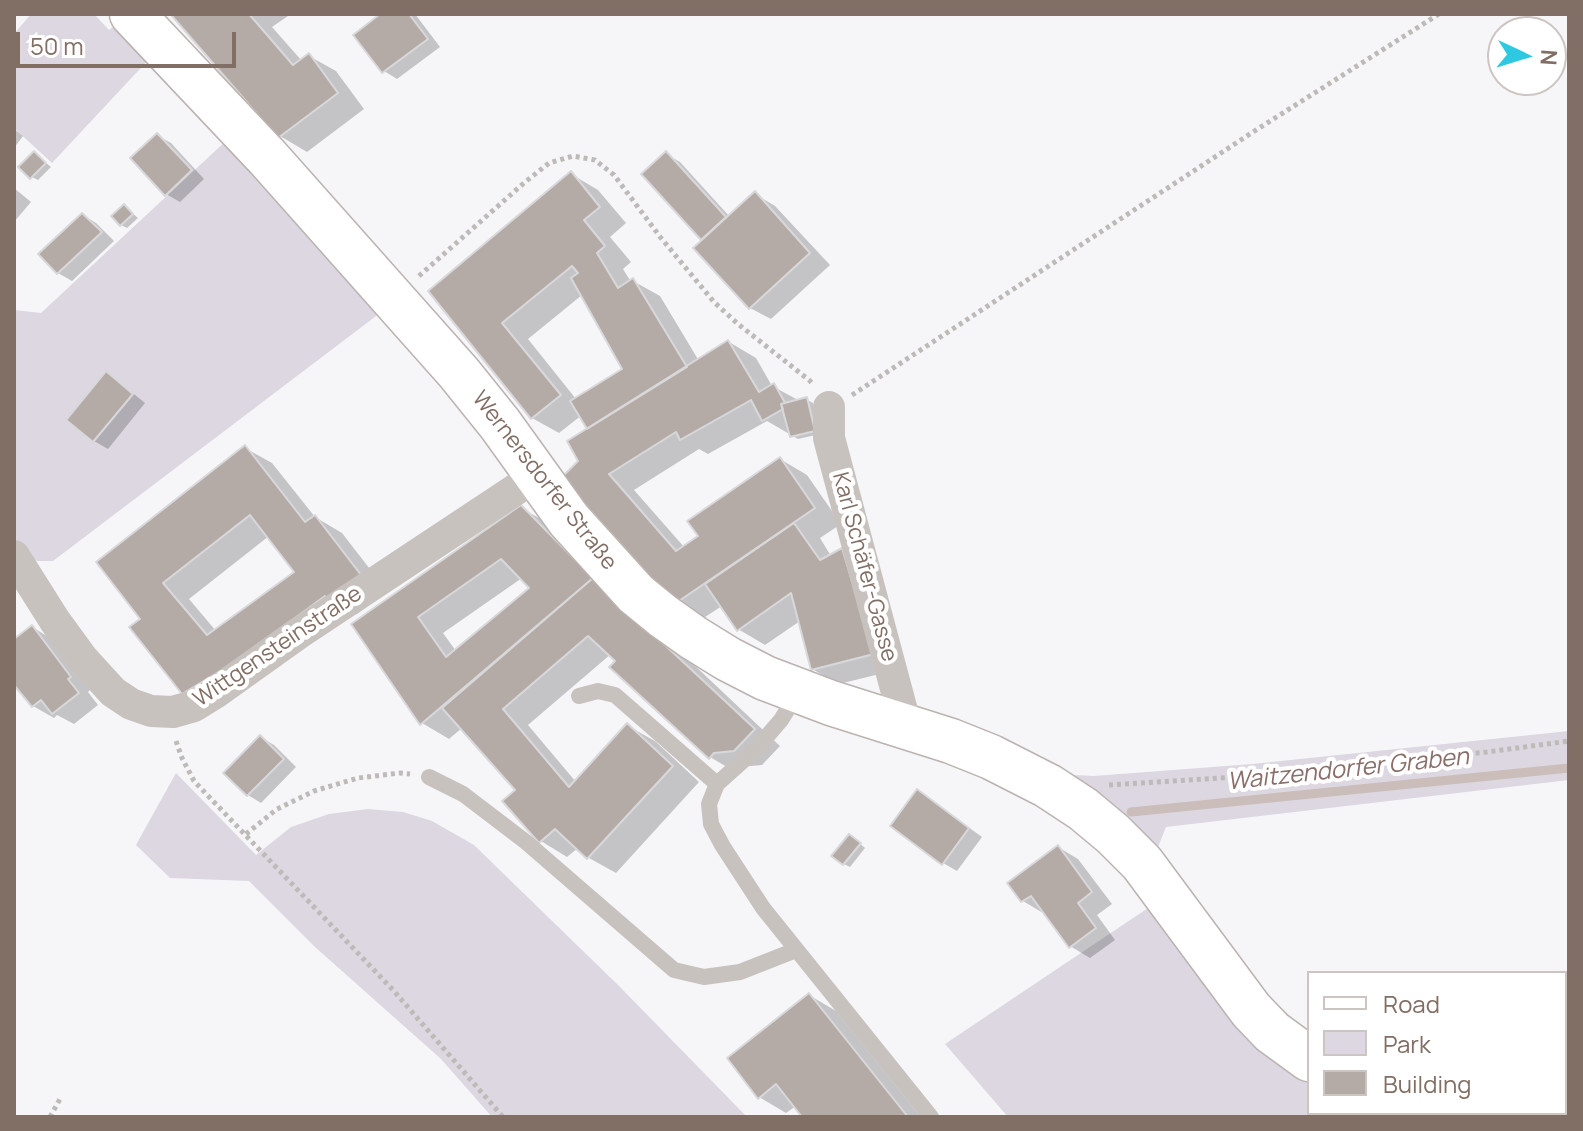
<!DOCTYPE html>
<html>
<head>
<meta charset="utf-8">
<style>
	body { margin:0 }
	#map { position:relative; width:1583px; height:1131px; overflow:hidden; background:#f6f6f9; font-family:Manrope,sans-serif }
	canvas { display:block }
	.frame { position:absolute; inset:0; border:16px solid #816e64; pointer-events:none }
	.legend { position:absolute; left:1307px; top:971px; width:260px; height:144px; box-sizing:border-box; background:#fff; border:2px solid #cdc5c1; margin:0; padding:10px 14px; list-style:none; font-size:24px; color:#816e64 }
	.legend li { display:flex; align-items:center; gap:16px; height:40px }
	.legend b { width:40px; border:2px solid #cdc5c1 }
	.north { position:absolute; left:1487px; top:16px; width:80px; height:80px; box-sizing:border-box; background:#fff; border:2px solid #cdc5c1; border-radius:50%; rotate:94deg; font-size:22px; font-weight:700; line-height:32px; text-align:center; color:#816e64 }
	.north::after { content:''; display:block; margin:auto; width:28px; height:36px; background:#2dc8e2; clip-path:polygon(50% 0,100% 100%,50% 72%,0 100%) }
	.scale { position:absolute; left:16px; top:32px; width:220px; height:36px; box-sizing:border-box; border:4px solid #816e64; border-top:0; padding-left:10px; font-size:24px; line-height:28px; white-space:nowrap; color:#816e64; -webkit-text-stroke:6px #fff; paint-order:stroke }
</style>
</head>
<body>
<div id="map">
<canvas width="1583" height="1131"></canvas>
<div class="frame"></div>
<ul class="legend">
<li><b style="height:10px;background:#fff"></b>Road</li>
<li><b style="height:22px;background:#dcd7e0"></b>Park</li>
<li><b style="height:22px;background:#b5aba6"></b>Building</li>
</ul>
<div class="north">N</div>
<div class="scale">50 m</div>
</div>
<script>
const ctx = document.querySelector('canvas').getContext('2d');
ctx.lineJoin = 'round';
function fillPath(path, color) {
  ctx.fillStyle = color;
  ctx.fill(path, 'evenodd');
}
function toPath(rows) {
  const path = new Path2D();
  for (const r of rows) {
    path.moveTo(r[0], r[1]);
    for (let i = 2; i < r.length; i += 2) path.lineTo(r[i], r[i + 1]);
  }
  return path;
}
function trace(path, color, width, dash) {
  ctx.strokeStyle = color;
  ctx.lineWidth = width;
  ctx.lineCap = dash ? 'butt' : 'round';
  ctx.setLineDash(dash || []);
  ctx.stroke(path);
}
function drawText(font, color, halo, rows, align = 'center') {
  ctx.font = font + ' Manrope,sans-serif';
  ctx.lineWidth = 8;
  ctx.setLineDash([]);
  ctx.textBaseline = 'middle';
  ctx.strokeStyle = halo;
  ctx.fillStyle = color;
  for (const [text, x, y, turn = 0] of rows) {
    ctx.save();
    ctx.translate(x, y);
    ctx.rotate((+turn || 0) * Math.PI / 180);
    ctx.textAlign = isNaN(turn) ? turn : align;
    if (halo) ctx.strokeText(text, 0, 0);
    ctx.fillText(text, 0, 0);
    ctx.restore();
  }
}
const green = toPath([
	[31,14,94,14,109,30,119,22,152,56,52,163,14,128,14,34],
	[228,139,384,310,53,561,37,561,24,553,14,536,14,310,41,313],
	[1569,731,1569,780,1166,827,1156,852,1268,995,1289,1015,1309,1031,1309,1044,1054,774,1094,776,1252,764],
	[176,773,256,855,291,827,329,814,368,809,403,812,432,821,474,845,619,986,747,1117,492,1117,441,1059,315,947,249,881,170,878,136,845],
	[1157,902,1309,1072,1309,1113,1565,1113,1565,1052,1569,1050,1569,1117,1008,1117,945,1044]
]);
const shadow = toPath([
	[173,14,291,14,272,27,302,61,309,56,336,71,364,109,307,152,280,136],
	[384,14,415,14,440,47,397,79,384,71],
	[14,129,23,136,14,148],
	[158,136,171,143,204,179,180,202,166,194],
	[34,153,51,167,38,180,32,177],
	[666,154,680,162,730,217,755,194,775,206,830,265,771,319,750,308,702,239],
	[571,174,598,190,626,223,610,237,631,262,623,269,631,282,633,281,660,296,699,361,729,342,756,358,772,386,800,401,806,399,813,403,820,434,798,439,767,421,708,454,699,449,634,490,685,548,700,537,780,459,807,475,841,524,820,538,900,669,839,684,812,669,800,621,765,645,738,629,722,606,705,617,677,602,649,572,581,461,590,429,582,415,559,433,532,418,430,291],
	[582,295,624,370,576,399,528,339],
	[14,188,31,202,14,222],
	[124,206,138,218,127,228,121,225],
	[83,215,96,223,114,241,72,281,58,273,41,254],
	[106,374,119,382,145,403,108,449,94,441,69,419],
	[245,448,272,463,315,517,342,533,387,591,357,614,351,611,262,677,183,693,143,619,99,563],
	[269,536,296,572,216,631,189,599],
	[521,508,548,523,621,596,780,746,762,765,741,767,737,773,710,757,611,654,528,725,576,782,628,726,655,741,699,782,616,873,589,858,578,848,567,857,541,841,517,790,462,728,449,739,422,723,353,624],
	[522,578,532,588,456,651,443,633],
	[32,627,52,639,91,689,88,692,98,705,74,724,57,715,54,718,33,706,14,682,14,641],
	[260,737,274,745,296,767,261,803,248,795],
	[931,800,982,837,957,871,943,863,892,826],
	[856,840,865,848,850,867,844,864],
	[1058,847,1078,859,1112,904,1097,915,1115,940,1090,958,1070,946,1045,912,1043,913,1023,901],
	[809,995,836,1011,921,1117,805,1117,796,1106,786,1113,759,1097]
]);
const stream = toPath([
	[1131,812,1569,768]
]);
const building = toPath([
	[176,14,249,14,293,65,309,53,338,93,278,138,172,16,176,14],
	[380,14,409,14,428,39,382,73,353,35,380,14],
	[157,133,192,170,165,196,130,158,157,133],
	[34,151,46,163,30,179,18,167,34,151],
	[666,151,726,217,701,240,641,174,666,151],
	[571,171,600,207,584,220,605,246,597,253,618,288,633,278,687,367,587,429,570,401,622,369,571,278,578,273,572,266,502,323,561,395,531,419,428,291,571,171],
	[755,191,810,253,749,309,693,248,755,191],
	[124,204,133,214,120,226,111,216,124,204],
	[82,213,102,232,57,274,38,254,82,213],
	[728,340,759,392,774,383,785,403,781,404,783,409,762,421,751,400,680,440,676,432,609,474,676,551,698,536,687,521,780,457,815,508,676,603,641,575,646,572,561,478,578,461,567,441,728,340],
	[106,371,133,394,93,442,66,420,106,371],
	[807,397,815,431,790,437,781,404,807,397],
	[245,445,305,522,315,515,361,575,328,600,325,596,235,662,182,694,129,627,140,619,96,562,245,445],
	[250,515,294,572,207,635,163,583,250,515],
	[521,505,593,578,420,725,351,624,521,505],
	[501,559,529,588,446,657,418,617,501,559],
	[794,523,820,560,842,548,874,654,811,670,791,593,737,631,705,584,794,523],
	[593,578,755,729,734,751,714,753,709,759,609,667,615,661,588,636,503,709,569,787,627,723,673,766,587,859,555,829,539,843,502,801,515,790,442,708,593,578],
	[32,625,71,677,68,679,79,693,52,714,41,700,32,707,14,685,14,639,32,625],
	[260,735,284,759,247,796,223,773,260,735],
	[917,789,969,828,942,865,890,826,917,789],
	[849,834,861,843,843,865,831,856,849,834],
	[1058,845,1092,892,1078,903,1096,928,1069,948,1031,896,1021,902,1007,883,1058,845],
	[809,993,908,1117,802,1117,776,1084,758,1099,727,1058,809,993]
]);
const path = toPath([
	[419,276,524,183,549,163,573,156,595,160,614,175,661,238,714,302,738,324,809,380,813,384],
	[852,395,1253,132,1439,14],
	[176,741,182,758,194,781,393,990,503,1117],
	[1109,785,1254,776,1487,752,1569,741],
	[246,834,277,809,314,791,358,778,400,773,410,774],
	[1324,1113,1325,1117],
	[1460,1113,1462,1117],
	[50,1117,60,1099]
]);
const lane = toPath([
	[797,694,781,720,756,749,717,784,709,804,711,824,722,845,763,908,931,1117],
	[579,696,598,691,615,695,717,784],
	[429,777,463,794,526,842,674,970,704,977,740,972,796,950]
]);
const street = toPath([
	[829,407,829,438,906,726],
	[14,556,55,621,82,658,113,692,131,704,151,711,173,712,194,706,215,693,299,633,536,476]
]);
const secondary = toPath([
	[132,14,268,158,459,373,500,424,569,520,636,594,663,616,694,638,728,659,765,678,831,703,951,741,991,757,1048,786,1083,809,1113,834,1142,863,1251,1010,1272,1032,1309,1059],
	[1565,1040,1569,1038]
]);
const streetNames = [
	["Wernersdorfer Straße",544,481,52],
	["Karl Schäfer-Gasse",864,567,75],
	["Wittgensteinstraße",278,647,-34]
];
const waterNames = [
	["Waitzendorfer Graben",1348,770,-6]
];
fillPath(green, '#dcd7e0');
fillPath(shadow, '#0003');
trace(stream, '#cabdba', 9);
fillPath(building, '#b5aba6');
trace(building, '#d8d8da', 2);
trace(secondary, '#bbb3af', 47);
trace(path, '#bebab8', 5, [4, 4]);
trace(lane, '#c8c2bf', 16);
trace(street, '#c8c2bf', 32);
trace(secondary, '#fff', 44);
drawText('22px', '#816e64', '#fff', streetNames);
drawText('italic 24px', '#896e69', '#fff', waterNames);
</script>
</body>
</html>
